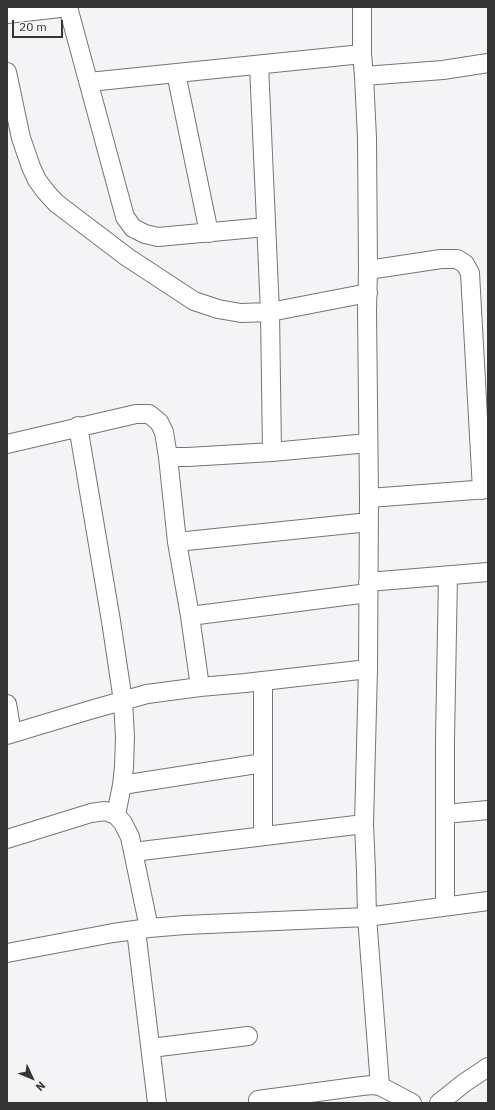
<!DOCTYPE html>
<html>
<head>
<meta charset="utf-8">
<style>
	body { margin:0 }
	#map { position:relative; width:495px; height:1110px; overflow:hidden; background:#f4f4f6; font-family:"IBM Plex Sans",sans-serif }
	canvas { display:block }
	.frame { position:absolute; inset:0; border:8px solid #353536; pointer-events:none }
	.north { position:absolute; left:12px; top:1058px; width:40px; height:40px; -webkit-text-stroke:3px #f4f4f6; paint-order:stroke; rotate:134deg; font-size:11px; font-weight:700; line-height:16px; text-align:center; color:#353536 }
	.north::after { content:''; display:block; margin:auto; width:14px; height:18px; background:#353536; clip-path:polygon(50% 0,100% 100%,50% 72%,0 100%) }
	.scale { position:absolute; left:12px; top:20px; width:51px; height:18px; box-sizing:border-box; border:2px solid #353536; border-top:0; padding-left:5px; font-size:12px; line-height:14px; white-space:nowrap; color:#353536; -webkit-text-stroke:3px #f4f4f6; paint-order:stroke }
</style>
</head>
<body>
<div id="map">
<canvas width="495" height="1110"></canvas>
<div class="frame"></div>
<div class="north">N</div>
<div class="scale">20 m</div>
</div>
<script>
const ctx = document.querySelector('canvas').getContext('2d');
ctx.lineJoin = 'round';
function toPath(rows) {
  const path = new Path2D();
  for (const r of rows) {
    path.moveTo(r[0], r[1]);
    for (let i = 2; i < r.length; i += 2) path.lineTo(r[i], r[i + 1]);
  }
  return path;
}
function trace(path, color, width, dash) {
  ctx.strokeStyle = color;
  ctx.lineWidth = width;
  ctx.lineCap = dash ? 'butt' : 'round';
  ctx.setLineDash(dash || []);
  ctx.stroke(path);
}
const minor = toPath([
	[68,7,125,217,133,228,145,234,158,237,266,227],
	[362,7,362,54,364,76,367,138,368,270,367,310,369,498,368,669,364,824,366,871,367,917,380,1086],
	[7,14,69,7],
	[259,65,270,312,272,452],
	[7,72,21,138,31,167,37,180,46,192,56,203,127,257,194,301,218,309,241,313,270,312,368,293],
	[176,73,209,233],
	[364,76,443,70,488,63],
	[89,82,362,54],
	[368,270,441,259,457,259,465,264,470,273,482,490],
	[78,426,111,621,123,701,125,737,124,767,122,785,116,815],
	[7,444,136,414,149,414,159,422,164,432,168,457,177,542,190,616,200,687],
	[168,457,188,457,272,452,368,443],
	[369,498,488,489],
	[177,542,369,522],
	[368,582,488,572],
	[190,616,368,593],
	[263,681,263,836],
	[7,704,12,733],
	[7,735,90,710,147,694,200,687,245,683,368,669],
	[122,785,263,763],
	[445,814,488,810],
	[7,839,91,813,105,811,116,815,123,823,130,837,149,928],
	[133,852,364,824],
	[445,906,445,740,448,575],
	[136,930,157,1103],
	[7,953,113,933,149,928,185,925,367,917,488,901],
	[151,1048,248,1036],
	[258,1100,362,1086,372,1085,380,1086,412,1103],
	[439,1103,464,1083,488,1067]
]);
trace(minor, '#757577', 20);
trace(minor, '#fff', 18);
</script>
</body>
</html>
